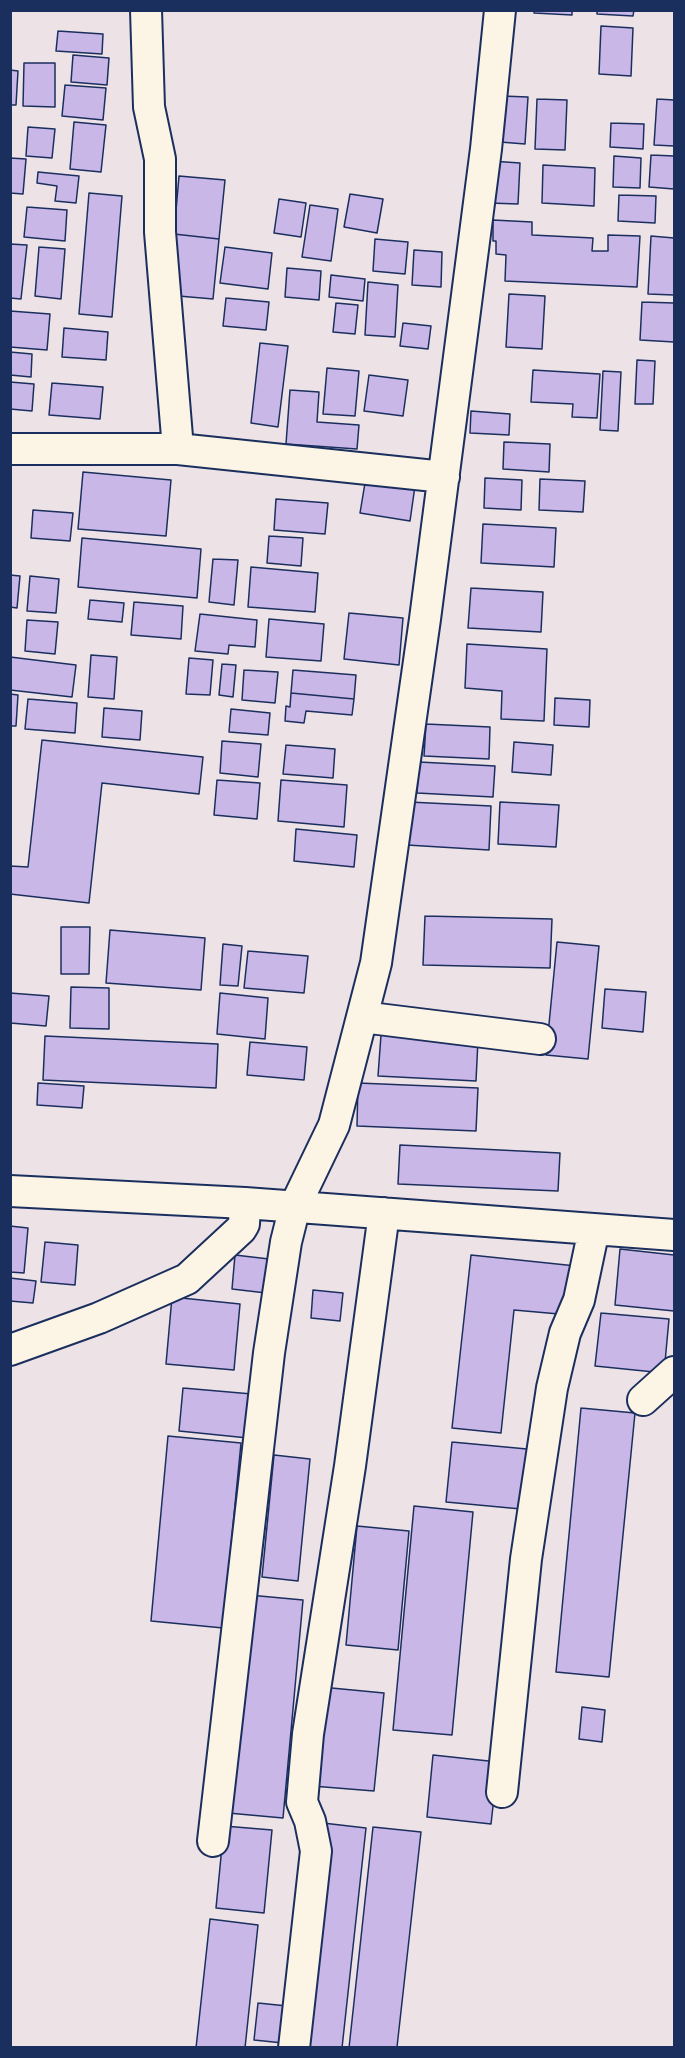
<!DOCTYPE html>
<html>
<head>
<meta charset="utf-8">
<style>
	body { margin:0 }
	#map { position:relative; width:685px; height:2058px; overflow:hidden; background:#ede2e6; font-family:Sriracha,sans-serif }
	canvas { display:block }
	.frame { position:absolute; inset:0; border:12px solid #1b2f5e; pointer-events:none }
</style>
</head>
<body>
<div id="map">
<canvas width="685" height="2058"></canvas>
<div class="frame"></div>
</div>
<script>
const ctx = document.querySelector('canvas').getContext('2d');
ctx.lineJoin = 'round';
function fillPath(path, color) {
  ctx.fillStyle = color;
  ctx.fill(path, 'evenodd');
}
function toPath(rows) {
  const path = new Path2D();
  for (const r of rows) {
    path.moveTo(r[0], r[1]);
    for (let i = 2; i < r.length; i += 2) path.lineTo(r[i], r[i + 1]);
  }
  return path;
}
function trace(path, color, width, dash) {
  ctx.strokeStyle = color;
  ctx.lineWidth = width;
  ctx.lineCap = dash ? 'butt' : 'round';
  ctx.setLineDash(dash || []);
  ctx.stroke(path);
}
const building = toPath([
	[535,10,572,10,572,15,534,13,535,10],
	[597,10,634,10,633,16,597,14,597,10],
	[601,26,633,28,631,76,599,74,601,26],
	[58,31,103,34,102,54,56,51,58,31],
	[73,55,109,58,107,85,71,82,73,55],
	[24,63,55,63,55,107,23,106,24,63],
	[10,70,18,71,16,105,10,105,10,70],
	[65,85,106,88,103,120,62,116,65,85],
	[502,96,528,97,525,144,500,142,502,96],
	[537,99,567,100,565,150,535,149,537,99],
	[657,99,674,100,674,146,654,145,657,99],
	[74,122,106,125,101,172,70,169,74,122],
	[611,123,644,124,643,149,610,147,611,123],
	[28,127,55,129,52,158,26,156,28,127],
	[651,155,674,156,674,189,649,187,651,155],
	[614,156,641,158,640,188,613,187,614,156],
	[10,158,26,159,23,194,10,193,10,158],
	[491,161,520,163,518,204,489,203,491,161],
	[543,165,595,168,594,206,542,203,543,165],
	[38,172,79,176,76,203,55,201,57,186,37,183,38,172],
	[179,176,225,180,219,239,174,234,179,176],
	[89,193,122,196,112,317,79,314,89,193],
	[350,194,383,199,377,233,344,227,350,194],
	[619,195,656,196,655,223,618,221,619,195],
	[279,199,306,203,301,237,274,233,279,199],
	[310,205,338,209,331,261,302,257,310,205],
	[27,207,67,210,65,241,24,237,27,207],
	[493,220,532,222,532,235,593,238,592,251,608,251,608,235,640,236,637,287,505,281,506,255,496,254,496,241,493,241,493,220],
	[174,234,219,239,213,299,167,295,174,234],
	[651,236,674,238,674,295,648,294,651,236],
	[375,239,408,242,405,274,373,271,375,239],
	[10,244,27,245,21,299,10,298,10,244],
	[39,247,65,249,61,299,35,296,39,247],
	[225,247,272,253,268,289,220,283,225,247],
	[414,250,442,252,441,287,412,285,414,250],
	[287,268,321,271,319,300,285,297,287,268],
	[331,275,365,279,363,301,329,297,331,275],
	[368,282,398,285,395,337,365,335,368,282],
	[509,294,545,296,542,349,506,347,509,294],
	[226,298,269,302,266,330,223,326,226,298],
	[642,302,674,303,674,342,640,340,642,302],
	[336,303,358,305,355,334,333,332,336,303],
	[10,311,50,314,47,350,10,347,10,311],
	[403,323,431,326,428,349,400,346,403,323],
	[64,328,108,332,106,360,62,357,64,328],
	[260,343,288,346,278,427,251,423,260,343],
	[10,352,32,354,31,377,10,375,10,352],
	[637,360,655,361,653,404,635,404,637,360],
	[327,368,359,371,355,416,323,414,327,368],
	[533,370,600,374,597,418,572,417,573,404,531,402,533,370],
	[603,371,621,372,618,431,600,430,603,371],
	[369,375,408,380,403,416,364,411,369,375],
	[10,382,34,384,32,411,10,409,10,382],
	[52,383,103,387,100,419,49,415,52,383],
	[290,390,319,392,317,422,359,425,357,449,286,444,290,390],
	[471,411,510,414,509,435,470,433,471,411],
	[504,442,550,444,549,472,503,469,504,442],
	[83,472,171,480,166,536,78,529,83,472],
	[366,477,415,486,410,521,360,513,366,477],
	[485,478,522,480,521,510,484,508,485,478],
	[540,479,585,481,583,512,539,510,540,479],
	[276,499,328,503,325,534,274,530,276,499],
	[33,510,73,513,70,541,31,538,33,510],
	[483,524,556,528,554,567,481,563,483,524],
	[269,536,303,538,301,566,267,563,269,536],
	[82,538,201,549,197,598,78,587,82,538],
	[213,559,238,560,234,605,209,602,213,559],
	[251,567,318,573,315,612,248,607,251,567],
	[10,575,20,576,17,608,10,607,10,575],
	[30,576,59,579,56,613,27,611,30,576],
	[471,588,543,592,541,632,468,628,471,588],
	[90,600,124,603,122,622,88,619,90,600],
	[134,602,183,606,181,639,131,635,134,602],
	[349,613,403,618,399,665,344,659,349,613],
	[200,614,257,620,255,647,229,645,228,654,195,651,200,614],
	[269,619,324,624,321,661,266,657,269,619],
	[27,620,58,622,55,654,25,651,27,620],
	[467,644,547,649,544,721,501,719,502,691,465,688,467,644],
	[91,655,117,657,114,699,88,697,91,655],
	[10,657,76,665,72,697,10,690,10,657],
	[189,658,213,660,210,695,186,694,189,658],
	[222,664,236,665,233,697,219,695,222,664],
	[244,670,278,672,275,703,242,700,244,670],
	[293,670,356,675,354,699,291,693,293,670],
	[291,693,354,699,352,715,306,711,304,723,285,721,286,706,290,707,291,693],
	[10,694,18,695,16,726,10,726,10,694],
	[555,698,590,700,589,727,554,725,555,698],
	[28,699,77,703,75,733,25,729,28,699],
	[104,708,142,711,140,740,102,737,104,708],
	[231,709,270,713,268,735,229,732,231,709],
	[426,724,490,727,489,759,424,756,426,724],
	[42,740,203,757,199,794,102,783,89,903,10,894,10,866,28,867,42,740],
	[222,741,261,744,258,777,220,773,222,741],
	[514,742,553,745,551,775,512,772,514,742],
	[286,745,335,749,333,778,283,774,286,745],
	[419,762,495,766,493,797,417,793,419,762],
	[217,780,260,783,257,819,214,815,217,780],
	[281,780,347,785,344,827,278,821,281,780],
	[409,802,491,806,489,850,407,845,409,802],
	[500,802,559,805,556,847,498,844,500,802],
	[296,829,357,835,354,867,294,861,296,829],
	[425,916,552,919,550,968,423,965,425,916],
	[61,927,90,927,89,974,61,974,61,927],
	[110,930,205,938,201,990,106,983,110,930],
	[557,942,599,946,588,1059,546,1055,557,942],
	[223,944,242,946,238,986,220,985,223,944],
	[248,951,308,956,304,993,244,988,248,951],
	[71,987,109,988,109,1029,70,1028,71,987],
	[605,989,646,992,643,1032,602,1028,605,989],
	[10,993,49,996,46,1026,10,1023,10,993],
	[220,993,268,998,265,1039,217,1034,220,993],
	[381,1035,478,1040,476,1081,378,1076,381,1035],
	[45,1036,218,1044,216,1088,43,1080,45,1036],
	[250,1042,307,1047,304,1080,247,1075,250,1042],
	[38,1083,84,1086,82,1108,37,1105,38,1083],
	[358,1083,478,1088,476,1131,357,1126,358,1083],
	[400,1145,560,1153,558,1191,398,1184,400,1145],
	[10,1226,28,1228,24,1273,10,1272,10,1226],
	[45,1242,78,1245,75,1285,41,1282,45,1242],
	[620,1249,674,1255,674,1311,615,1305,620,1249],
	[235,1255,269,1259,266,1293,232,1289,235,1255],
	[471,1255,576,1266,570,1315,514,1310,501,1433,452,1428,471,1255],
	[10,1278,36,1281,33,1303,10,1301,10,1278],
	[313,1290,343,1293,340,1321,311,1318,313,1290],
	[172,1297,240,1304,234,1370,166,1364,172,1297],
	[601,1313,669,1319,664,1373,595,1366,601,1313],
	[183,1388,252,1394,248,1438,179,1431,183,1388],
	[581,1408,635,1413,609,1677,556,1672,581,1408],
	[168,1436,241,1443,223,1628,151,1621,168,1436],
	[452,1442,527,1449,521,1509,446,1502,452,1442],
	[274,1455,310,1459,298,1581,262,1577,274,1455],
	[414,1506,473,1512,452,1735,393,1730,414,1506],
	[357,1526,409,1531,398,1650,346,1645,357,1526],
	[249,1595,303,1600,283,1818,228,1813,249,1595],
	[321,1687,384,1693,374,1791,312,1786,321,1687],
	[582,1707,605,1710,602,1742,579,1739,582,1707],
	[433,1755,498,1762,491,1824,427,1817,433,1755],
	[323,1823,366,1828,342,2048,299,2048,323,1823],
	[224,1826,272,1830,264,1913,216,1908,224,1826],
	[373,1827,421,1832,397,2047,401,2048,349,2048,373,1827],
	[210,1919,258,1925,245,2048,196,2048,210,1919],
	[258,2003,287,2006,283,2043,254,2040,258,2003]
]);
const minor = toPath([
	[10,449,178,449,160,232,160,159,149,107,146,10],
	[178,449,444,477],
	[362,1017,540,1039],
	[10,1191,245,1203,674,1235],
	[10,1350,99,1318,187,1279,241,1229,244,1224,245,1203],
	[643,1400,674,1372],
	[502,1792,526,1559,552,1388,565,1333,579,1300,594,1229],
	[213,1841,269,1353,286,1242,295,1206,334,1125,376,963,425,619,486,149,500,10],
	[294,2048,316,1851,310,1821,302,1802,308,1734,350,1466,384,1213]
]);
fillPath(building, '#c9b7e8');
trace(building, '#1b2f5e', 1.5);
trace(minor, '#1b2f5e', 34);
trace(minor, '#fcf5e5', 30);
</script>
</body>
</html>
